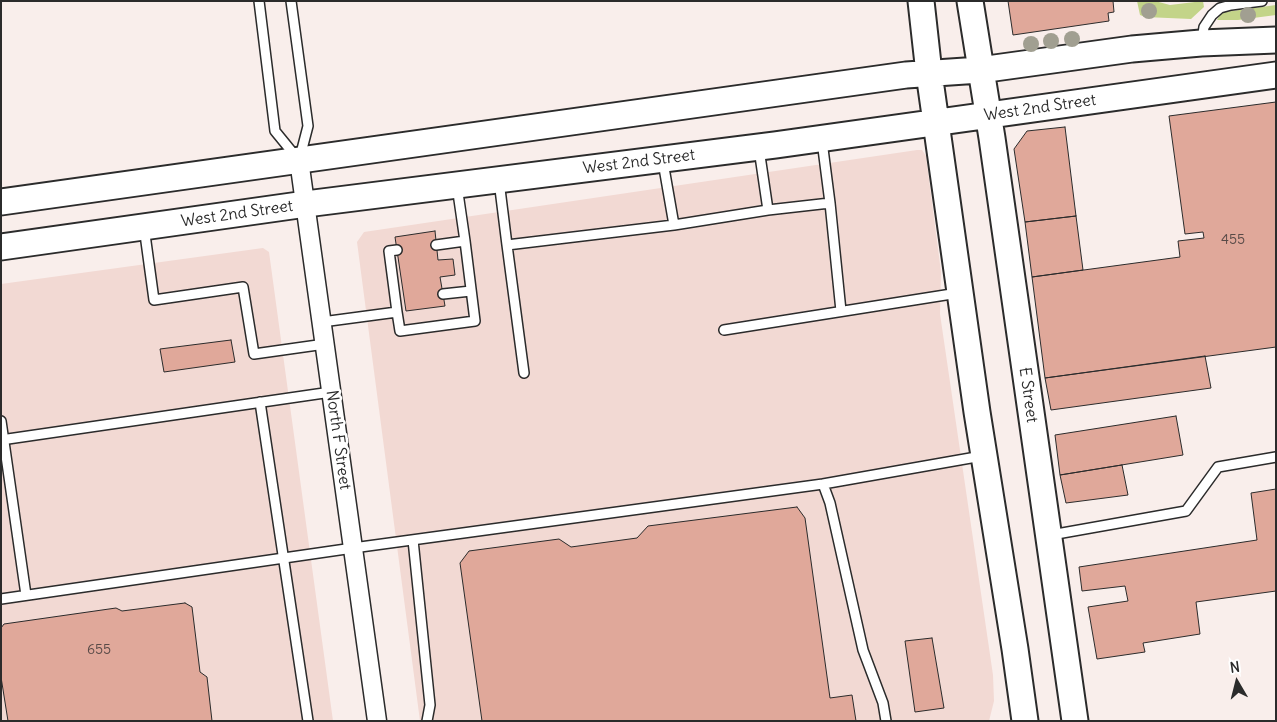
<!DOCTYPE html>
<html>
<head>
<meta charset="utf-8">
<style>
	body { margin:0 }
	#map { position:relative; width:1277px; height:722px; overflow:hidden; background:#f9eeeb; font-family:Delius,sans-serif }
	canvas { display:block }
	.frame { position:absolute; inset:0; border:2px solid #2b2b2b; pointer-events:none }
	.north { position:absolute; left:1212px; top:657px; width:50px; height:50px; -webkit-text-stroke:4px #fff; paint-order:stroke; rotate:352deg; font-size:14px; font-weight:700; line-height:20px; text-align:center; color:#2b2b2b }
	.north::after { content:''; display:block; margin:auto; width:18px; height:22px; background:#2b2b2b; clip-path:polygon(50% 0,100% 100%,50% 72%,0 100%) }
</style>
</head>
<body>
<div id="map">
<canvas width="1277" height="722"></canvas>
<div class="frame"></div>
<div class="north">N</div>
</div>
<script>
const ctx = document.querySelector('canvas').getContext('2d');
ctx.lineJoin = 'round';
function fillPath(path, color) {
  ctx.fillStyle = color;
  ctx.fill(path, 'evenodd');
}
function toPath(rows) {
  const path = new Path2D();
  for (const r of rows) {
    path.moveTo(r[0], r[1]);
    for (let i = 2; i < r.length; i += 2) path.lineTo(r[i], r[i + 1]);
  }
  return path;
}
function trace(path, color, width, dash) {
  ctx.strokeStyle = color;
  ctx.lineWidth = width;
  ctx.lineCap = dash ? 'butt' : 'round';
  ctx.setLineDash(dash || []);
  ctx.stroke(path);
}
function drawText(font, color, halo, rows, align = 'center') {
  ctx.font = font + ' Delius,sans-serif';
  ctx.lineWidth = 5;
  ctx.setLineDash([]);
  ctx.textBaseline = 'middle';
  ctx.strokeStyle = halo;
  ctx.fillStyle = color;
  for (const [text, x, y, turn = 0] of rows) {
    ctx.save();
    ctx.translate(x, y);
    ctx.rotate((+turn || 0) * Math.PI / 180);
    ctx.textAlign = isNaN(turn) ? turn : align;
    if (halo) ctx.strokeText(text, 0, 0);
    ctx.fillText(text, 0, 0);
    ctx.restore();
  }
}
const built = toPath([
	[917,150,922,150,926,156,941,272,940,314,993,675,994,701,989,721,420,721,357,242,364,232],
	[263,248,269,252,333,721,1,721,1,284]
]);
const green = toPath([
	[1137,1,1155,1,1170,5,1203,1,1204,7,1191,19,1145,17,1140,15],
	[1276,5,1276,15,1238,20,1217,20,1220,15,1225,12]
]);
const building = toPath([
	[1008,1,1113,1,1114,12,1108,13,1109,21,1013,35,1008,1],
	[1276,102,1276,347,1045,378,1032,277,1180,257,1178,241,1204,238,1203,232,1185,234,1169,116,1276,102],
	[1065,127,1076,216,1025,222,1014,149,1027,131,1065,127],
	[1076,216,1083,270,1032,277,1025,222,1076,216],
	[435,231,438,260,453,259,455,275,440,277,445,306,406,311,395,237,435,231],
	[231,340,235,362,164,372,160,349,231,340],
	[1205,356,1211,388,1051,410,1045,378,1205,356],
	[1176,416,1183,455,1060,475,1055,435,1176,416],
	[1122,465,1128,495,1066,503,1060,475,1122,465],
	[1276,489,1276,591,1196,602,1200,634,1143,643,1145,652,1097,659,1088,607,1128,601,1125,586,1082,591,1079,567,1257,540,1251,493,1276,489],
	[797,507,805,518,830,698,852,695,856,721,482,721,460,563,469,551,559,539,571,547,637,538,648,526,797,507],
	[185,603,192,607,200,672,207,677,212,721,8,721,1,677,1,628,4,624,116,608,122,611,185,603],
	[932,638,944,708,915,712,905,641,932,638]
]);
const service = toPath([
	[259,1,275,131,297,158],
	[291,1,308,126,300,157],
	[1202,41,1204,27,1212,15,1220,8,1231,5,1262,1],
	[499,181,507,245,674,225,663,162],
	[830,203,841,311],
	[768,210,830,203,822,141],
	[674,225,768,210,759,149],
	[144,227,154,300,243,287,254,354,325,344],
	[436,245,465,241,457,186],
	[507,245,524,373],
	[443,294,471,291],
	[397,312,400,331,475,321,465,241],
	[322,322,397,312,389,251,397,250],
	[724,330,958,293],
	[260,402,308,721],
	[1,421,26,595],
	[1,440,331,392],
	[823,484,982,456],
	[1051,535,1186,511,1218,467,1276,457],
	[413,540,430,705,427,721],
	[1,599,353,548,823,484,830,503,863,650,883,703,886,721]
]);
const minor = toPath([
	[299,160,377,721]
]);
const secondary = toPath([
	[921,1,929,73,977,412,1015,649,1025,721],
	[970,1,992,138,1075,721],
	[1,202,906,75,980,70,1132,49,1201,43,1276,40],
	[1,247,306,204,775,145,1276,75]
]);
const trees = [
	[1149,11],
	[1248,15],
	[1072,39],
	[1051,41],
	[1031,44]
];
const numberNames = [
	["455",1233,240],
	["655",99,650]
];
const streetNames = [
	["West 2nd Street",1040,108,-8],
	["West 2nd Street",639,162,-7],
	["West 2nd Street",237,214,-8],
	["E Street",1028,395,82],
	["North F Street",338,440,82]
];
fillPath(built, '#f2d9d3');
fillPath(green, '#c3d489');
fillPath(building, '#e0a89a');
trace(building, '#2b2b2b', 1);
trace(service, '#2b2b2b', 12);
trace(minor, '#2b2b2b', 21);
trace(secondary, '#2b2b2b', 29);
trace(service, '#fff', 9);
trace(minor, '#fff', 18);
trace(secondary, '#fff', 25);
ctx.fillStyle = '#a19f91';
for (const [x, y] of trees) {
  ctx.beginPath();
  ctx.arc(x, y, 8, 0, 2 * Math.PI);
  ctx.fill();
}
drawText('14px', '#584a47', null, numberNames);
drawText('16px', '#2b2b2b', '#fff', streetNames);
</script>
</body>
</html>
